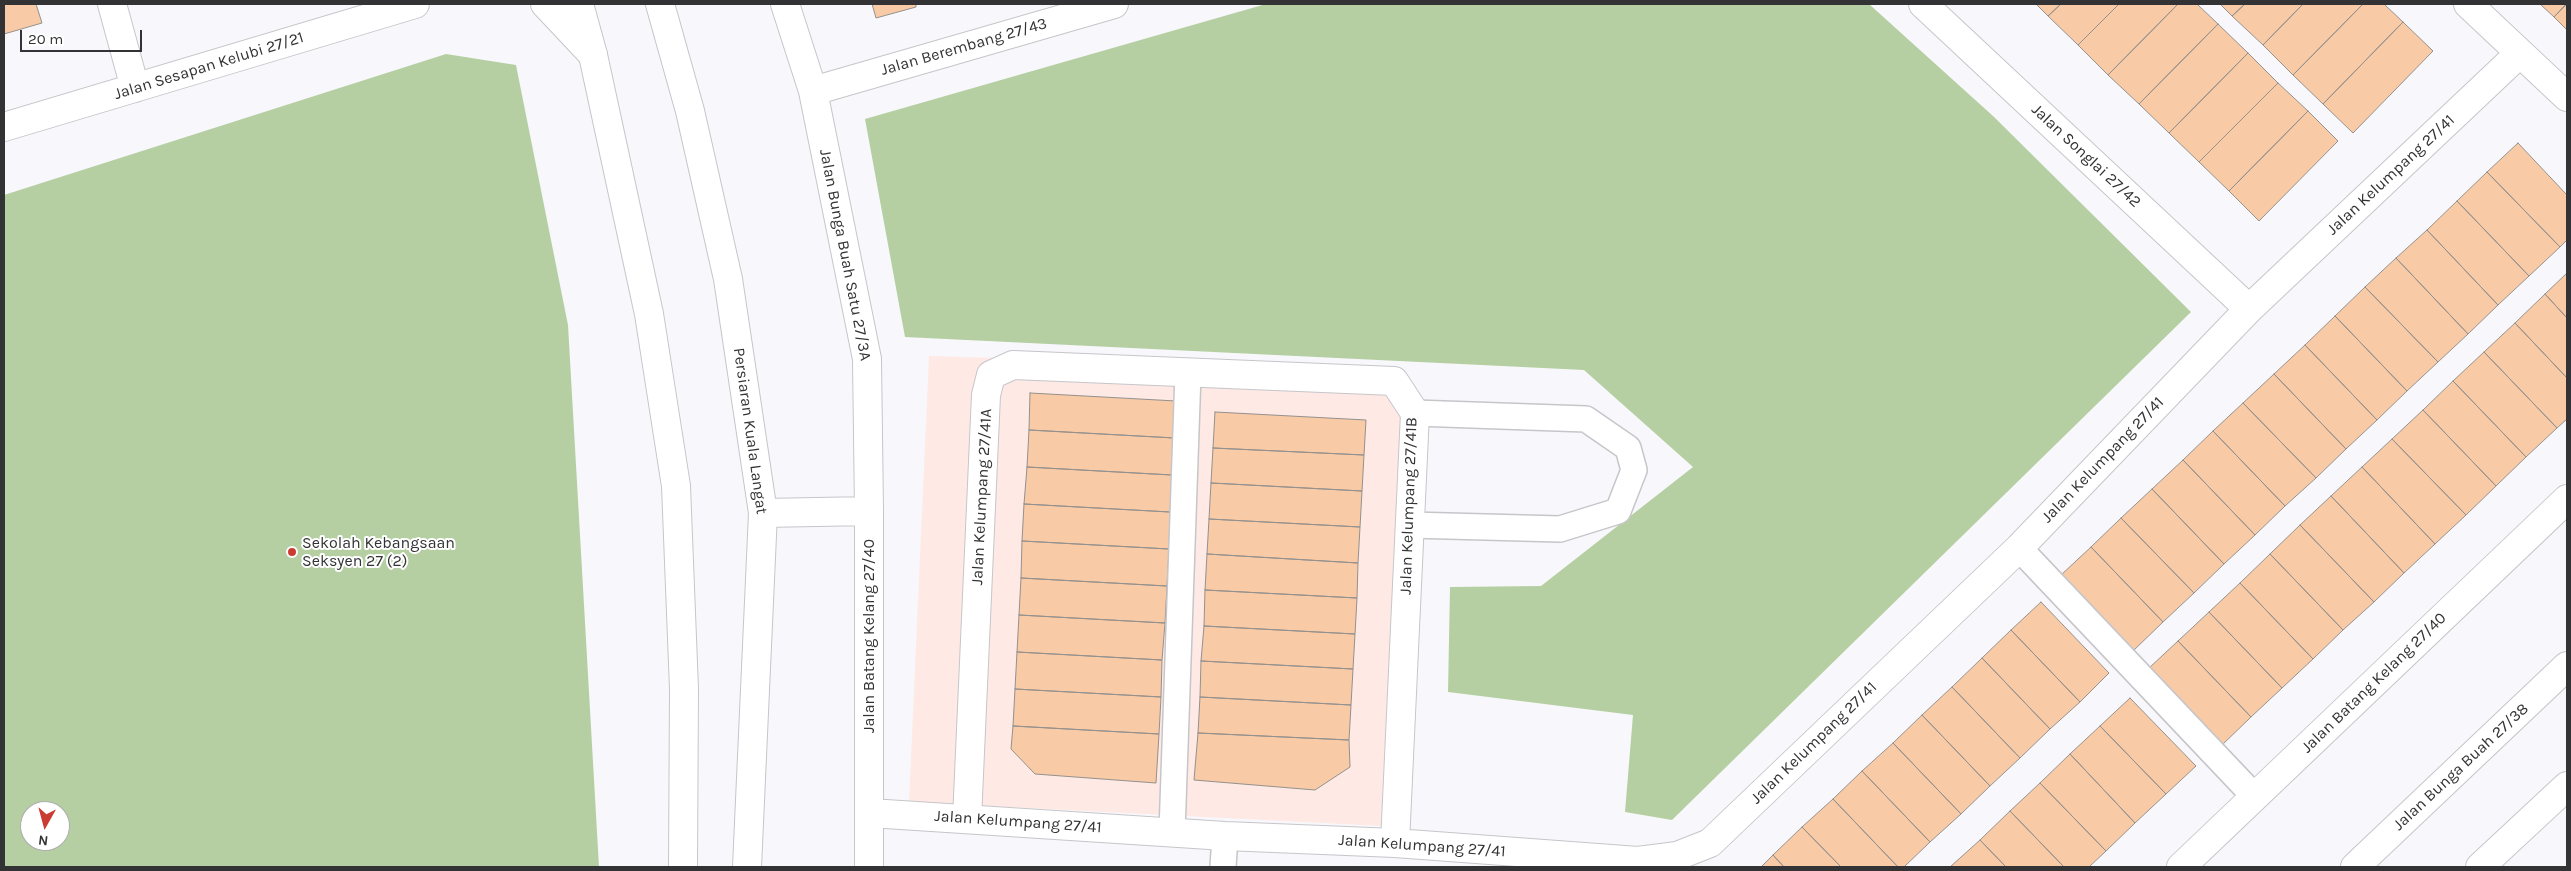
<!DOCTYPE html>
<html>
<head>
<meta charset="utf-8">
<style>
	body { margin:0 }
	#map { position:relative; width:2571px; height:871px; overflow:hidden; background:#f8f8fc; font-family:Karla,sans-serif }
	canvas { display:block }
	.frame { position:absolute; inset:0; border:5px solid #333335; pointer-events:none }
	.north { position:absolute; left:20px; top:801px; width:50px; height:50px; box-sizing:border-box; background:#fff; border:1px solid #adadae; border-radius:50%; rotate:187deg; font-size:14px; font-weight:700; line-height:20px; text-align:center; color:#333335 }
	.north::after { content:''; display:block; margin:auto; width:18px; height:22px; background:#ca3c31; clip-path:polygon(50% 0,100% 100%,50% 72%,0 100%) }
	.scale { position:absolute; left:20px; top:30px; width:122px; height:22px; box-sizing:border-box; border:2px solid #333335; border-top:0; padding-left:6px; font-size:15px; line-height:18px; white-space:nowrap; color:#333335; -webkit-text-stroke:4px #fff; paint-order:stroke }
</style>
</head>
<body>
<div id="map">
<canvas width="2571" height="871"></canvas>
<div class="frame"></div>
<div class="north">N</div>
<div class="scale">20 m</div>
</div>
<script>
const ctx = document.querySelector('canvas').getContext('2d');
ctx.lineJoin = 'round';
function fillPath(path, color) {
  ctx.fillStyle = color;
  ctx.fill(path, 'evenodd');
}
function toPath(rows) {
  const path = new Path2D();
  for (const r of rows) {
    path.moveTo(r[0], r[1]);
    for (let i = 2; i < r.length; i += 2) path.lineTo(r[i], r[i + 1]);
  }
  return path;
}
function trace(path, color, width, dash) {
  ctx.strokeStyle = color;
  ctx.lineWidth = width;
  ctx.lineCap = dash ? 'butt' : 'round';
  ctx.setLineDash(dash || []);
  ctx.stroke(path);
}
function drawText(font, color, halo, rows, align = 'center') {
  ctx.font = font + ' Karla,sans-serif';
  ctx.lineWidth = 4;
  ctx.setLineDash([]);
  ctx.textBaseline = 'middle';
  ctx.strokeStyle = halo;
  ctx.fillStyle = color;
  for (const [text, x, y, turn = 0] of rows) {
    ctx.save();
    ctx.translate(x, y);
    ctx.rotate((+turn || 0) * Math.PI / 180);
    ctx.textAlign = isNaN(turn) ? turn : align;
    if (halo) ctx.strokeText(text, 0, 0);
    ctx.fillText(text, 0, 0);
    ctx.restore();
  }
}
const commercial = toPath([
	[929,356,1403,370,1381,826,909,802]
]);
const green = toPath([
	[1266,4,1869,4,1993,116,2191,312,1672,820,1625,812,1633,715,1448,692,1450,587,1541,586,1693,467,1584,370,905,337,865,119],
	[446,54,516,65,568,325,599,867,4,867,4,195],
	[30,811,60,811,60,841,30,841]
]);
const building = toPath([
	[4,4,36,4,42,23,4,34,4,4],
	[872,4,916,4,916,7,876,18,872,4],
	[2036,4,2061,4,2048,16,2036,4],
	[2061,4,2119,4,2078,45,2048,16,2061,4],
	[2119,4,2178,4,2108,75,2078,45,2119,4],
	[2178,4,2197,4,2218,24,2139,104,2108,75,2178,4],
	[2220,4,2245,4,2232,16,2220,4],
	[2245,4,2303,4,2263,45,2232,16,2245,4],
	[2303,4,2363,4,2293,75,2263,45,2303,4],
	[2363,4,2384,4,2403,22,2323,104,2293,75,2363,4],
	[2540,4,2566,4,2554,17,2540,4],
	[2567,4,2567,30,2554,17,2567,4],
	[2403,22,2433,51,2353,133,2323,104,2403,22],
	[2218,24,2248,53,2169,133,2139,104,2218,24],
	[2248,53,2278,83,2199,162,2169,133,2248,53],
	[2278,83,2308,111,2229,191,2199,162,2278,83],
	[2308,111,2338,141,2259,221,2229,191,2308,111],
	[2518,143,2567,195,2567,240,2560,247,2487,172,2518,143],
	[2487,172,2560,247,2529,276,2457,201,2487,172],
	[2457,201,2529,276,2498,305,2427,230,2457,201],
	[2427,230,2498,305,2468,334,2396,258,2427,230],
	[2396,258,2468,334,2438,362,2365,287,2396,258],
	[2567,273,2567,318,2545,294,2567,273],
	[2365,287,2438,362,2407,391,2335,316,2365,287],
	[2545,294,2567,318,2567,378,2515,323,2545,294],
	[2335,316,2407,391,2377,420,2305,345,2335,316],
	[2515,323,2567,378,2567,419,2557,428,2484,352,2515,323],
	[2305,345,2377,420,2346,449,2274,374,2305,345],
	[2484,352,2557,428,2526,457,2453,381,2484,352],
	[2274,374,2346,449,2316,478,2243,403,2274,374],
	[2453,381,2526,457,2496,486,2423,410,2453,381],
	[1030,393,1176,401,1175,438,1029,430,1030,393],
	[2243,403,2316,478,2285,506,2213,431,2243,403],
	[2423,410,2496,486,2466,515,2392,439,2423,410],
	[1215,412,1366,420,1364,455,1213,448,1215,412],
	[1029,430,1175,438,1172,475,1027,467,1029,430],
	[2213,431,2285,506,2255,535,2183,460,2213,431],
	[2392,439,2466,515,2435,544,2362,467,2392,439],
	[1213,448,1364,455,1362,491,1211,483,1213,448],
	[2183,460,2255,535,2224,564,2152,489,2183,460],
	[1027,467,1172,475,1170,512,1024,504,1027,467],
	[2362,467,2435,544,2404,573,2331,496,2362,467],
	[1211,483,1362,491,1360,527,1209,519,1211,483],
	[2152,489,2224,564,2194,593,2121,518,2152,489],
	[2331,496,2404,573,2374,602,2300,525,2331,496],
	[1024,504,1170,512,1169,549,1022,541,1024,504],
	[2121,518,2194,593,2163,622,2091,547,2121,518],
	[1209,519,1360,527,1358,563,1207,554,1209,519],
	[2300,525,2374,602,2343,630,2270,554,2300,525],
	[1022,541,1169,549,1167,586,1021,578,1022,541],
	[2091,547,2163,622,2133,651,2061,575,2091,547],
	[1207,554,1358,563,1357,598,1205,590,1207,554],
	[2270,554,2343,630,2313,659,2240,583,2270,554],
	[1021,578,1167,586,1165,623,1019,615,1021,578],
	[2240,583,2313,659,2282,688,2209,612,2240,583],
	[1205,590,1357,598,1355,634,1204,626,1205,590],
	[2041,602,2109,673,2080,702,2011,630,2041,602],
	[2209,612,2282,688,2251,717,2178,641,2209,612],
	[1019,615,1165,623,1162,660,1017,652,1019,615],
	[1204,626,1355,634,1353,669,1201,661,1204,626],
	[2011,630,2080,702,2050,729,1982,658,2011,630],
	[2178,641,2251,717,2221,746,2148,669,2178,641],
	[1017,652,1162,660,1161,697,1015,689,1017,652],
	[1982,658,2050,729,2020,758,1952,687,1982,658],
	[1201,661,1353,669,1351,705,1200,697,1201,661],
	[1952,687,2020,758,1990,786,1922,715,1952,687],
	[1015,689,1161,697,1159,734,1013,726,1015,689],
	[1200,697,1351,705,1349,740,1198,733,1200,697],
	[2130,698,2196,766,2166,794,2100,726,2130,698],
	[1922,715,1990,786,1961,814,1893,743,1922,715],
	[1013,726,1159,734,1156,783,1035,774,1011,749,1013,726],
	[2100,726,2166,794,2135,823,2070,754,2100,726],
	[1198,733,1349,740,1350,767,1315,790,1194,780,1198,733],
	[1893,743,1961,814,1930,842,1862,771,1893,743],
	[2070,754,2135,823,2106,851,2040,783,2070,754],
	[1862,771,1930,842,1904,867,1898,867,1833,799,1862,771],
	[2040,783,2106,851,2089,867,2064,867,2010,811,2040,783],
	[1833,799,1898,867,1841,867,1802,827,1833,799],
	[2010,811,2064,867,2006,867,1980,840,2010,811],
	[1802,827,1841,867,1784,867,1773,855,1802,827],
	[1980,840,2006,867,1950,867,1980,840],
	[1773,855,1784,867,1761,867,1773,855]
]);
const lane = toPath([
	[1410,525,1560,529,1618,511,1634,470,1628,448,1586,419,1415,413],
	[2019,548,2255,797],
	[1172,832,1188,373],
	[1223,867,1225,836]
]);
const street = toPath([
	[112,4,135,88],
	[545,4,593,55],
	[785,4,813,91,867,359,869,511],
	[1923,4,2249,309],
	[2468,4,2567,97],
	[813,91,1114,4],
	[4,127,415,4],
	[763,513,869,511,869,867],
	[870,813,1225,836,1395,843,1638,861,1677,856,1710,843,2019,548,2249,309,2520,53],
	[967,819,986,395,991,375,1013,365,1394,381,1415,413,1395,843],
	[2181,867,2567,499],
	[2355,867,2567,666],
	[2480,867,2567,786]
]);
const primary = toPath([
	[579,4,593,55,649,314,676,486,684,689,683,867],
	[660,4,690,111,728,279,763,513,747,867]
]);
const markers = [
	[292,552,5,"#ca3c31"]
];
const streetNames = [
	["Jalan Berembang 27/43",964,47,-16],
	["Jalan Sesapan Kelubi 27/21",209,66,-17],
	["Jalan Songlai 27/42",2086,156,43],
	["Jalan Kelumpang 27/41",2391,175,-43],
	["Jalan Bunga Buah Satu 27/3A",845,255,79],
	["Persiaran Kuala Langat",750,431,82],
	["Jalan Kelumpang 27/41",2103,460,-46],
	["Jalan Kelumpang 27/41A",982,497,-87],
	["Jalan Kelumpang 27/41B",1409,506,-88],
	["Jalan Batang Kelang 27/40",869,636,-90],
	["Jalan Batang Kelang 27/40",2374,683,-44],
	["Jalan Kelumpang 27/41",1814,743,-44],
	["Jalan Bunga Buah 27/38",2461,767,-43],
	["Jalan Kelumpang 27/41",1018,822,4],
	["Jalan Kelumpang 27/41",1422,846,4]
];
const poiNames = [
	["Sekolah Kebangsaan",302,543],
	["Seksyen 27 (2)",302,561]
];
fillPath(commercial, '#fee9e5');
fillPath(green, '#b5cfa2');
fillPath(building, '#f9caa6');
trace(building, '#94918e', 1);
trace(lane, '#c6c6ca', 28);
trace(street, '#c6c6ca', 30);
trace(primary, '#c6c6ca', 30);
trace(lane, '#fff', 25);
trace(street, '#fff', 28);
trace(primary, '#fff', 28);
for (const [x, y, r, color] of markers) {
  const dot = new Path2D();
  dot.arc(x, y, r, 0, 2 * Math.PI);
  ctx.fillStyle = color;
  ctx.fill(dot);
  trace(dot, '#fff', 2);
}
drawText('16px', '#333335', '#fff', streetNames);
drawText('16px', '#333335', '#fff', poiNames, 'left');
</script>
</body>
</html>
